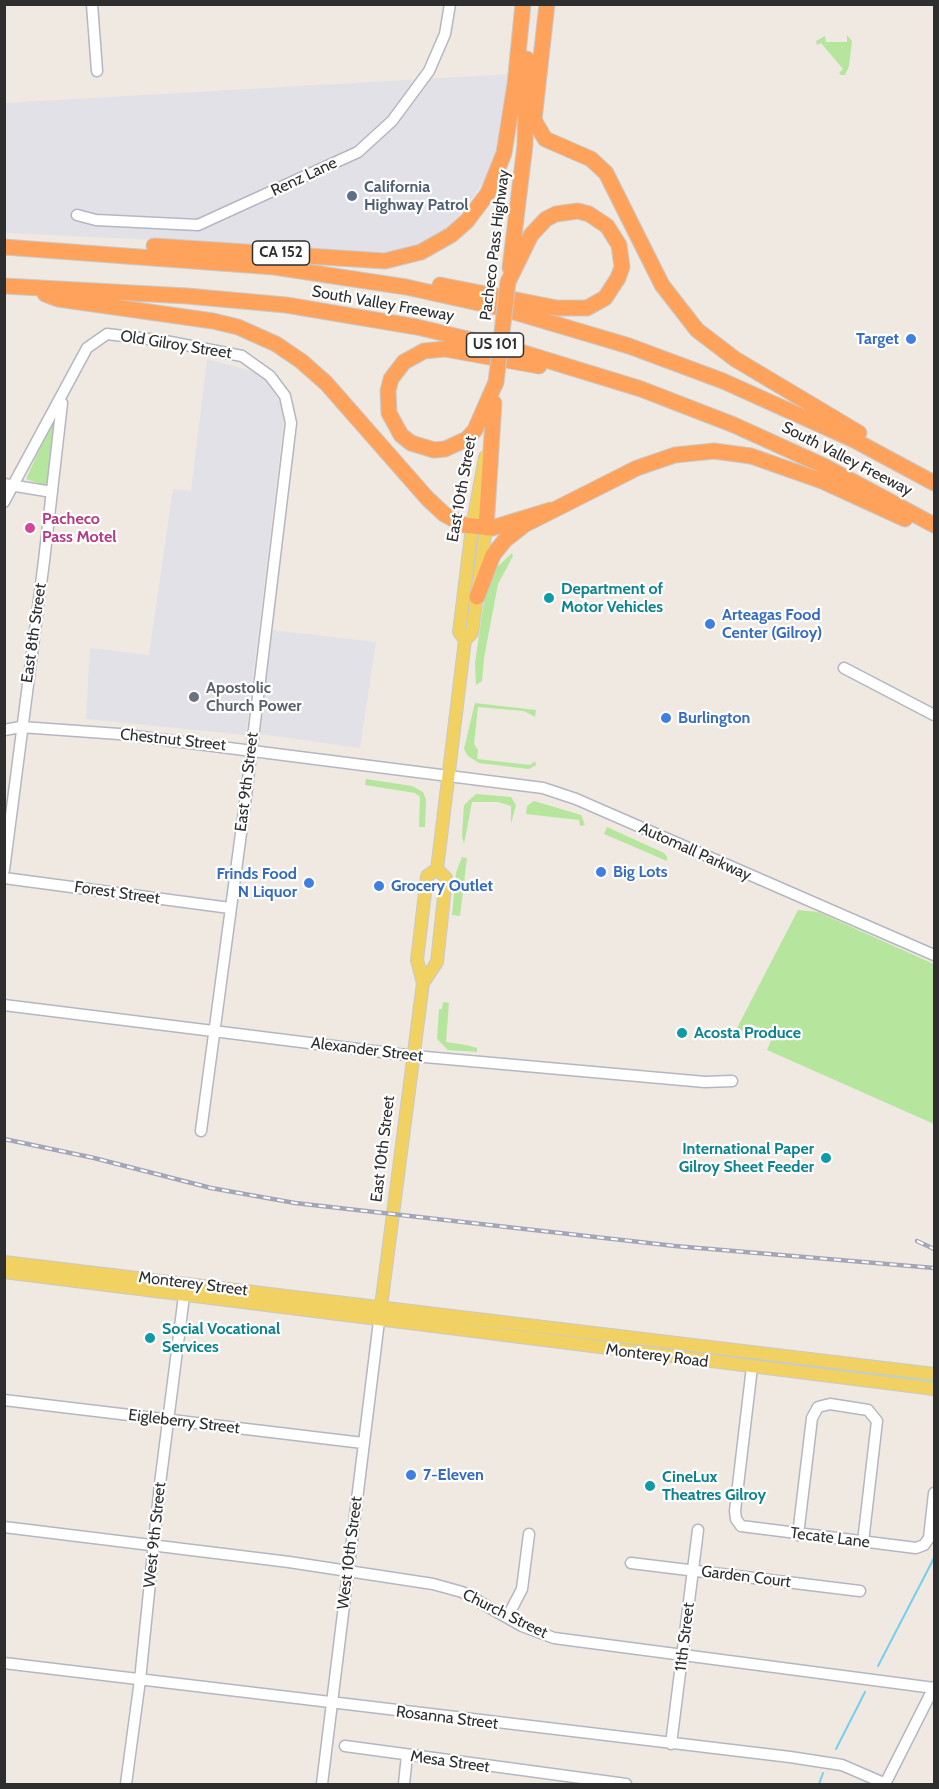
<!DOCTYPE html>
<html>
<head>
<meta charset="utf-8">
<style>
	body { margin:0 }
	#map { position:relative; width:939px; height:1789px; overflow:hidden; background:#efe9e1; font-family:Cabin,sans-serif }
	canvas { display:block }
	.frame { position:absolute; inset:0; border:6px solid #2e2e2e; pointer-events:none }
</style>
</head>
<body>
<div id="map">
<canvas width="939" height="1789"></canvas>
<div class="frame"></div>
</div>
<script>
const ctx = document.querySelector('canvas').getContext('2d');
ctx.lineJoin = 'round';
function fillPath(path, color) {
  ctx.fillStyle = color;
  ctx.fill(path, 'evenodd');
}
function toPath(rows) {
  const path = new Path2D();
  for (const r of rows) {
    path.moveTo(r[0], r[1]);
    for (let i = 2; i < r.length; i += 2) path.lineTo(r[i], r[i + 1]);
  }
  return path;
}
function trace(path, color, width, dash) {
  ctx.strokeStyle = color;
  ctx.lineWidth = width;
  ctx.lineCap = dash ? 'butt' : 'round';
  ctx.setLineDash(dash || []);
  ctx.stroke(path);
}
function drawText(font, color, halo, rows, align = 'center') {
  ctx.font = font + ' Cabin,sans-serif';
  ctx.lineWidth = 4.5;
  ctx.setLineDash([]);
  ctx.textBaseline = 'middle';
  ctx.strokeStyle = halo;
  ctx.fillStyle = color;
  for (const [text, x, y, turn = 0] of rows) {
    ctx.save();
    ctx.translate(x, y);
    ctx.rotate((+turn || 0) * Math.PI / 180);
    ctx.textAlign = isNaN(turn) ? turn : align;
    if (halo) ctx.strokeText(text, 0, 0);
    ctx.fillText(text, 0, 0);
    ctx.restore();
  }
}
const industrial = toPath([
	[511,74,503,106,493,169,454,223,427,243,390,252,349,253,263,245,5,233,5,103],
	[207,359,263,374,285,412,246,735,86,719,90,648,149,655,173,489,191,491],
	[272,630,376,642,360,748,260,734]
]);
const green = toPath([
	[847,35,852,41,849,66,845,75,841,75,839,73,843,69,821,43,817,45,816,41,825,36,826,42,847,42],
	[57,412,49,487,26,479],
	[512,553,513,556,498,584,484,658,482,681,476,685,475,663,485,594,493,571],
	[475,703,536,710,535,717,524,711,478,707,474,744,478,750,477,759,530,765,535,761,536,765,529,769,479,763,468,756,464,749],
	[366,779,412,786,423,792,426,800,425,827,419,827,420,797,415,793,365,785],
	[476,794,511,797,516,805,511,824,511,806,498,802,472,802,464,844,462,836,464,805],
	[534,801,581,815,585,825,580,826,579,820,526,814,527,806],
	[607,827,664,853,667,857,667,861,604,834],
	[462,857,467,858,460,916,452,915,456,873],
	[798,910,818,912,934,964,934,1124,767,1050,774,1034,750,1024,746,1032,737,1028],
	[443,1002,449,1003,446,1042,466,1045,477,1048,477,1052,448,1050,437,1039,439,1009,442,1009],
	[676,1348,934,1379,934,1384,675,1352]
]);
const stream = toPath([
	[878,1666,934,1558],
	[836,1749,865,1692],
	[819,1784,823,1773]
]);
const minor = toPath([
	[92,4,97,71],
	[77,215,96,220,198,225,358,152,392,121,429,71,445,34,450,4],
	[4,484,52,492],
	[4,502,87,348,107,334,165,341,242,356,270,376,285,396,291,423,246,796,201,1131],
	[844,668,934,715],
	[4,730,21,727,119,734,543,788,576,799,934,955],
	[4,870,44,561,62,403],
	[4,878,230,908],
	[4,1005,414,1056,705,1082,732,1081],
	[752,1367,735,1511,736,1519,741,1526,916,1548,924,1545,929,1538,934,1493],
	[4,1400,363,1443],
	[4,1527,289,1562,433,1584,462,1592,522,1626,554,1638,934,1688],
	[798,1535,812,1418,818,1407,830,1404,868,1410,877,1421,863,1542],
	[631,1563,860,1591],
	[508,1616,522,1589,529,1534],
	[4,1663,790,1757,842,1765,886,1784],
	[671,1744,698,1530],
	[345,1746,626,1784],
	[126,1784,140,1680,160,1484,185,1288],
	[322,1784,379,1321],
	[404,1784,407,1755],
	[885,1784,934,1687]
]);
const major = toPath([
	[465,640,472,633,486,528],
	[423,983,437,962,446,878,437,869],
	[4,1262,934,1374],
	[4,1272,934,1389],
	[380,1314,423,983,417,960,427,876,437,869,440,845,465,640,459,632,472,527,485,457]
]);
const highway = toPath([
	[534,120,545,139,591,159,606,173,662,285,697,330,735,359,859,433],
	[534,120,547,4],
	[154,246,385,261,421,252,451,235,467,221,488,193,504,153,515,84,523,4],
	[4,247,274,267,406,287,501,308,629,346,723,381,854,440,934,483],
	[510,268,525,145,527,59],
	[440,285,557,308,587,308,605,298,618,278,622,267,619,245,607,226,589,214,578,211,556,214,546,219,531,235,508,282],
	[4,286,187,296,286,305,417,327,514,350,641,389,734,425,824,466,934,525],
	[45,294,58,299,213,321,238,327,276,344,301,361,326,383,427,498,444,514,464,525,492,528,551,510],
	[496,382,475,430,467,439,445,449,434,450,411,443,401,435,389,413,388,391,391,379,404,362,424,351,445,349,539,366],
	[486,528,494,403],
	[477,597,493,555,505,540,524,525,637,468,675,455,714,451,751,456,822,481,905,519]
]);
const rail = toPath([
	[4,1139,94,1158,211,1188,295,1203,675,1246,934,1268],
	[917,1241,934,1249]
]);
const highwayBridge = toPath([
	[496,382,508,282]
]);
const markers = [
	[352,196,6,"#5c6f8a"],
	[911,339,6,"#3f7fe0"],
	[30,528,6,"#d1479c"],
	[549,598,6,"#0f9aa8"],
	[710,624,6,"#3f7fe0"],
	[194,697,6,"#6b7280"],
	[666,718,6,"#3f7fe0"],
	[601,872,6,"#3f7fe0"],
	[309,883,6,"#3f7fe0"],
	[379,886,6,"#3f7fe0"],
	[682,1033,6,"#0f9aa8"],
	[826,1158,6,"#0f9aa8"],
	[150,1338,6,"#0f9aa8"],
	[411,1475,6,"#3f7fe0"],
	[650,1486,6,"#0f9aa8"]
];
const shields = [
	[281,253,57],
	[495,345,57]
];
const shieldNames = [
	["CA 152",281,253],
	["US 101",495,345]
];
const streetNames = [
	["Renz Lane",304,177,-25],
	["Pacheco Pass Highway",495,245,-83],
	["South Valley Freeway",383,304,10],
	["Old Gilroy Street",176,345,9],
	["South Valley Freeway",847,459,27],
	["East 10th Street",462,489,-80],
	["East 8th Street",34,633,-82],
	["Chestnut Street",173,740,6],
	["East 9th Street",247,782,-83],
	["Automall Parkway",695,852,24],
	["Forest Street",117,893,8],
	["Alexander Street",367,1050,7],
	["East 10th Street",383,1149,-83],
	["Monterey Street",193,1284,7],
	["Monterey Road",657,1356,7],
	["Eigleberry Street",184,1422,7],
	["West 9th Street",155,1535,-84],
	["Tecate Lane",830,1538,7],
	["West 10th Street",350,1553,-83],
	["Garden Court",746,1577,7],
	["Church Street",505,1614,26],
	["11th Street",685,1637,-83],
	["Rosanna Street",447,1718,7],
	["Mesa Street",450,1762,8]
];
const serviceNames = [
	["California",364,187],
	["Highway Patrol",364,205]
];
const shopNames = [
	["Target",899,339,"right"],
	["Arteagas Food",722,615],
	["Center (Gilroy)",722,633],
	["Burlington",678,718],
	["Big Lots",613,872],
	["Frinds Food",297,874,"right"],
	["N Liquor",297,892,"right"],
	["Grocery Outlet",391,886],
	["7-Eleven",423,1475]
];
const hotelNames = [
	["Pacheco",42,519],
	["Pass Motel",42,537]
];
const cultureNames = [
	["Department of",561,589],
	["Motor Vehicles",561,607],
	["Acosta Produce",694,1033],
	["International Paper",814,1149,"right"],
	["Gilroy Sheet Feeder",814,1167,"right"],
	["Social Vocational",162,1329],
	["Services",162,1347],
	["CineLux",662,1477],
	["Theatres Gilroy",662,1495]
];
const worshipNames = [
	["Apostolic",206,688],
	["Church Power",206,706]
];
fillPath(industrial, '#e3e1e8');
fillPath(green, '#b6e59e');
trace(stream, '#75cff0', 2);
trace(minor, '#b4b7c1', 13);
trace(major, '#c9c9c9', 14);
trace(highway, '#c9c9c9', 17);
trace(minor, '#fff', 10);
trace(major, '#f2d163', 12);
trace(highway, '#ffa35c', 15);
trace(rail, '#a3a6b8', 4.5);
trace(rail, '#fff', 2, [7]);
trace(highwayBridge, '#c9c9c9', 17, []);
trace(highwayBridge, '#ffa35c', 15);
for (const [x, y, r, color] of markers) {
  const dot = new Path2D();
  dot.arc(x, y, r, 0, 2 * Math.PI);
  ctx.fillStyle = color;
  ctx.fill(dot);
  trace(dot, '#fff', 2);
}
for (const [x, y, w] of shields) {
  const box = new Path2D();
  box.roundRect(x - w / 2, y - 12, w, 24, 4.5);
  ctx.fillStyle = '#fff';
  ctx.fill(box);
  trace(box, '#2e2e2e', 1.5);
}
drawText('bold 15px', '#2e2e2e', null, shieldNames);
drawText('16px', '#2e2e2e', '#fff', streetNames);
drawText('bold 16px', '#4e5e75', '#fff', serviceNames, 'left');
drawText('bold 16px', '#366cbe', '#fff', shopNames, 'left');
drawText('bold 16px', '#b23c85', '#fff', hotelNames, 'left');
drawText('bold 16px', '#0d838f', '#fff', cultureNames, 'left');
drawText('bold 16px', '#5b616d', '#fff', worshipNames, 'left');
</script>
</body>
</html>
